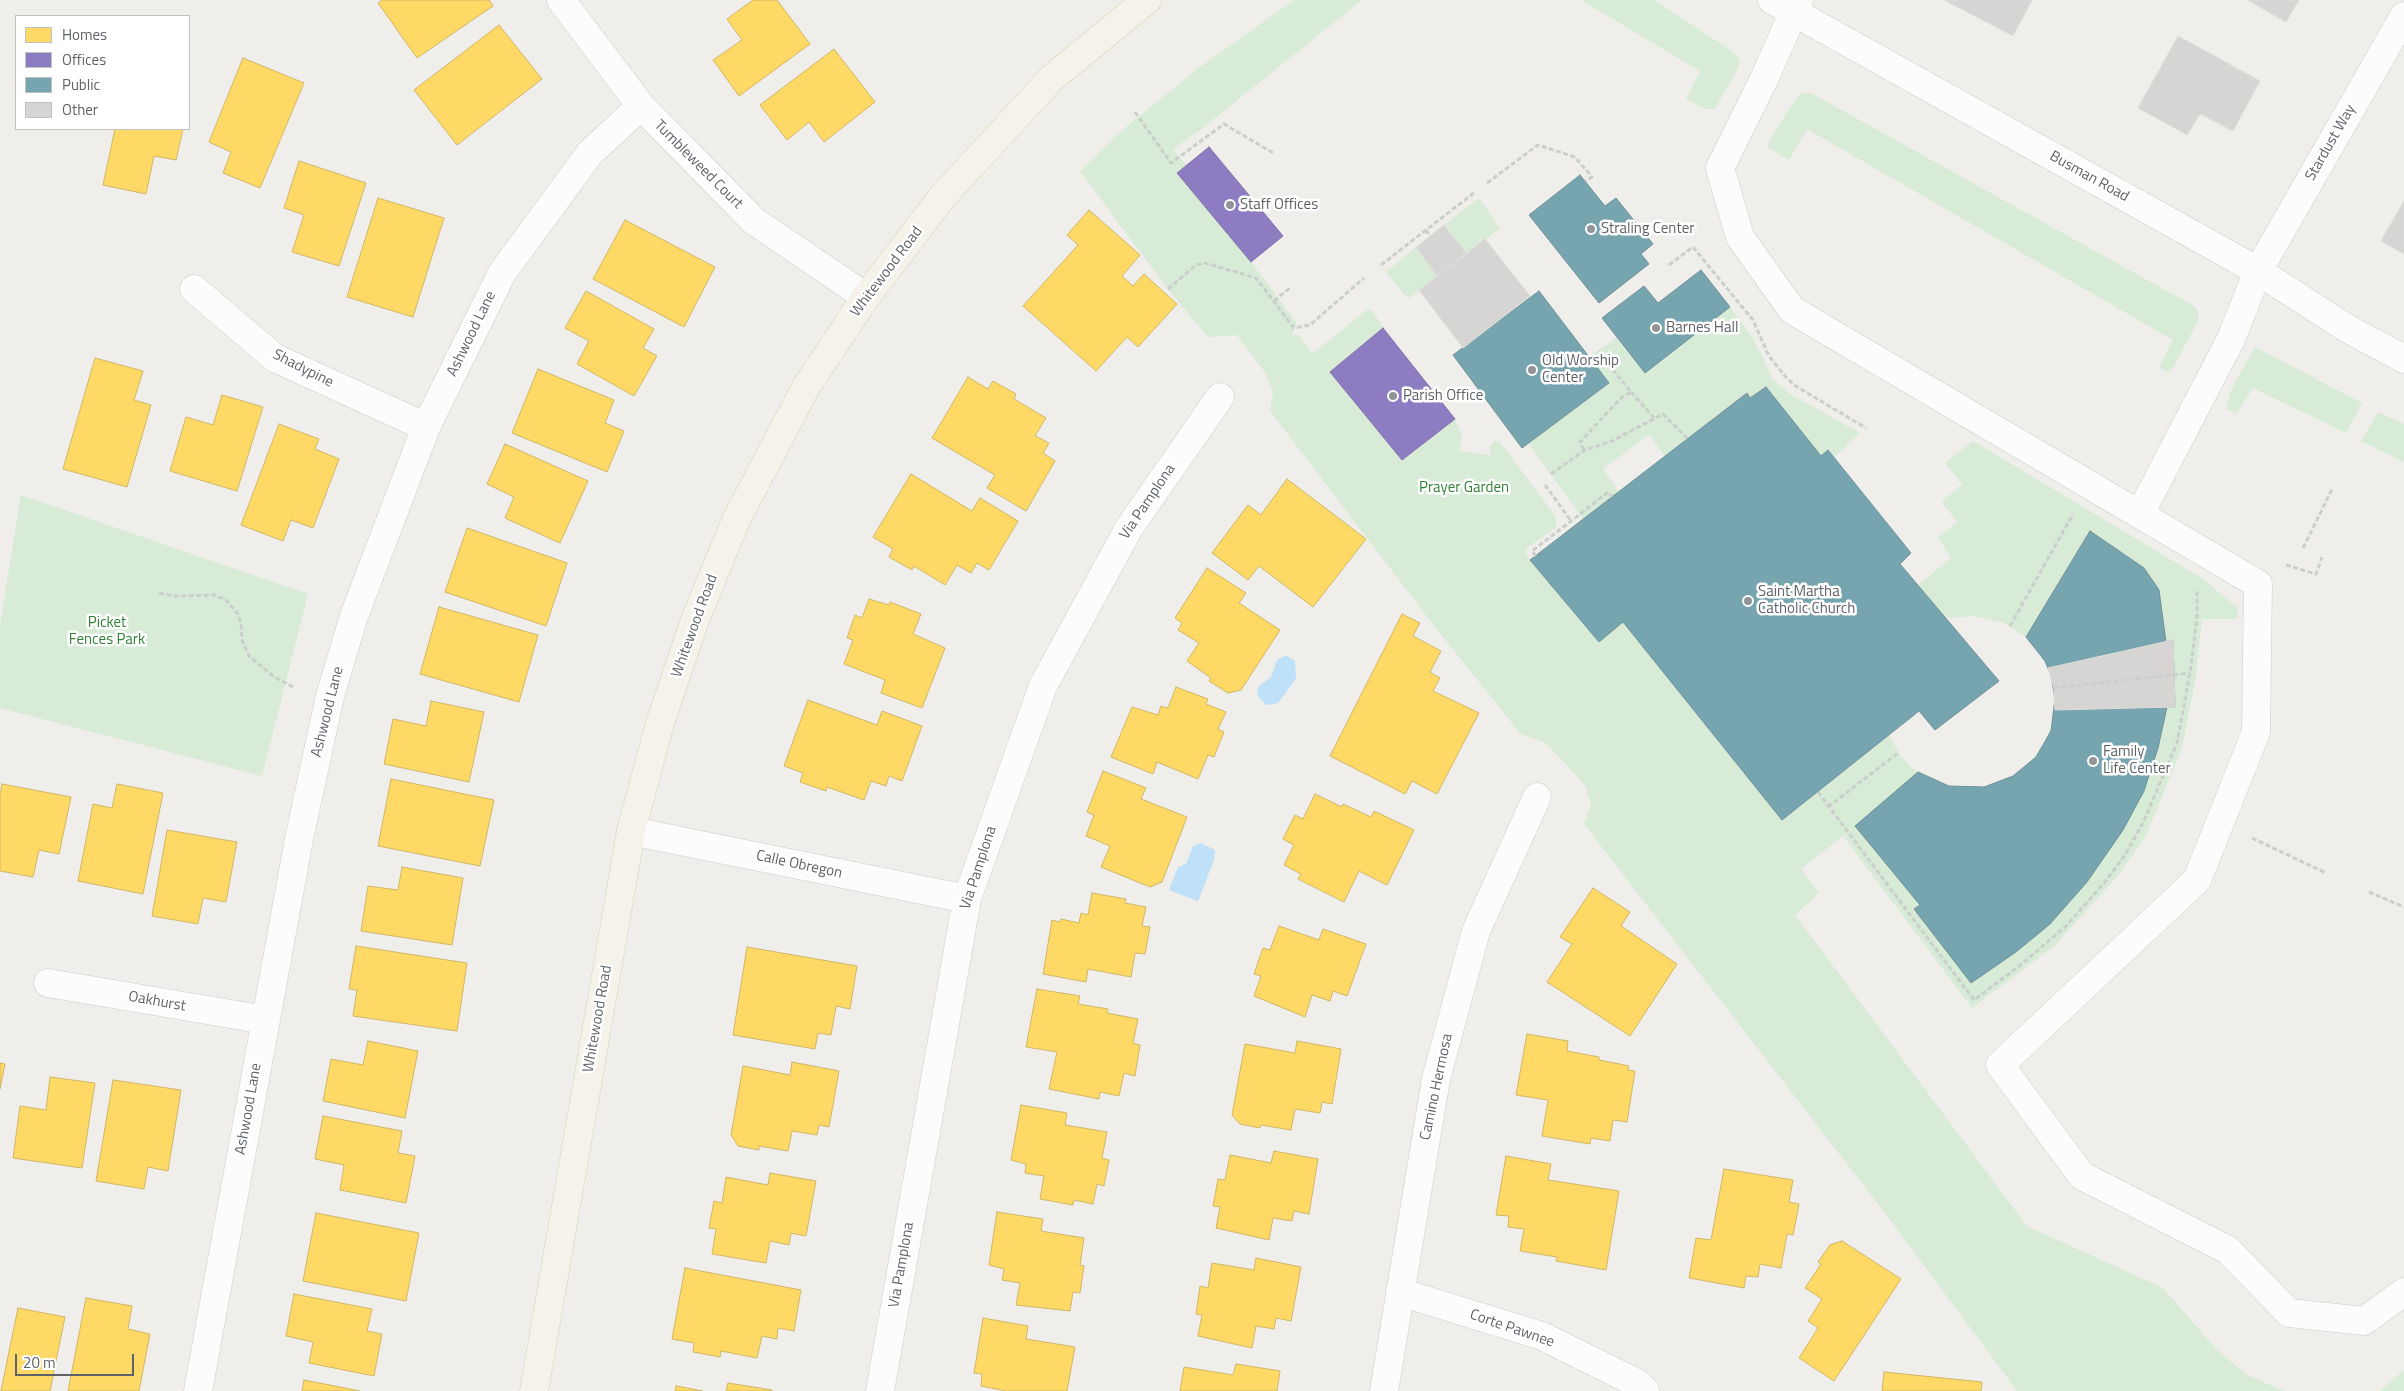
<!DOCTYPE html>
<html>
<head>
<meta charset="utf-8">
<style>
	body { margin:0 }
	#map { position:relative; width:2404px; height:1391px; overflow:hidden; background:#efeeea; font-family:"Titillium Web",sans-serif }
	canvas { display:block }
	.legend { position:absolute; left:15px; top:15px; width:175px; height:115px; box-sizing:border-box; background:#fff; border:1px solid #bfc1c3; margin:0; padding:6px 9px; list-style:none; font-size:15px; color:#5f6368 }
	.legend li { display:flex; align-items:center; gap:10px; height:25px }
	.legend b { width:25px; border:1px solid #bfc1c3 }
	.scale { position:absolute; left:15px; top:1354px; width:119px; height:22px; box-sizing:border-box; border:2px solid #5f6368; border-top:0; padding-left:6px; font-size:15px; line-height:18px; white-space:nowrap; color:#5f6368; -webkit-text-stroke:4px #fff; paint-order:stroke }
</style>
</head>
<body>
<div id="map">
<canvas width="2404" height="1391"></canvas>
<ul class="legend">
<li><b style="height:14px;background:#ffd966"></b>Homes</li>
<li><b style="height:14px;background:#8e7cc3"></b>Offices</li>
<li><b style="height:14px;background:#76a5af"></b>Public</li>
<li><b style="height:14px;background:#d6d5d3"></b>Other</li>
</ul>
<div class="scale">20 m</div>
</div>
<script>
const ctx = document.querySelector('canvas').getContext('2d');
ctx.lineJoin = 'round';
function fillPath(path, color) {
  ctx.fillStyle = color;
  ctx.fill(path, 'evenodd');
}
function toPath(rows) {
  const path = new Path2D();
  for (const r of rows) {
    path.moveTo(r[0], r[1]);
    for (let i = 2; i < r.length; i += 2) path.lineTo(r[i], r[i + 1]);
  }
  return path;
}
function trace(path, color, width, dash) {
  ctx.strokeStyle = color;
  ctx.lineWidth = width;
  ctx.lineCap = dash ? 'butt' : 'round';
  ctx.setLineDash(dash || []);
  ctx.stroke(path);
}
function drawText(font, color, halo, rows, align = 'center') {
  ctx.font = font + ' "Titillium Web",sans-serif';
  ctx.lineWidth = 5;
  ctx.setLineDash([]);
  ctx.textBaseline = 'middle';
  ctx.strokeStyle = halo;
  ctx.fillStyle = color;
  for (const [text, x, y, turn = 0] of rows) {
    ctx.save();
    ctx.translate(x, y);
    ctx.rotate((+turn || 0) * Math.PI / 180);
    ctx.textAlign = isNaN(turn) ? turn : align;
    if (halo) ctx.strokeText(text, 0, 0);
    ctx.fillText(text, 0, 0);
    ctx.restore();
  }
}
const green = toPath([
	[1294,0,1362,0,1199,131,1173,149,1186,165,1177,173,1251,262,1297,323,1292,334,1300,336,1312,354,1367,310,1373,311,1383,328,1330,372,1402,460,1455,419,1462,437,1459,451,1490,455,1490,446,1494,441,1500,442,1556,517,1556,528,1527,548,1525,552,1530,560,1599,642,1623,622,1782,820,1889,736,1901,756,1913,769,1949,786,1984,787,2013,776,2028,765,2043,746,2054,720,2055,698,2051,675,2039,652,2026,637,2004,623,1973,616,1946,618,1918,585,1951,558,1938,537,1957,522,1942,502,1962,484,1945,463,1973,441,2203,579,2238,608,2237,619,2202,619,2196,676,2182,748,2146,835,2117,877,2054,946,1972,1008,1843,836,1801,869,1819,893,1795,915,2027,1226,2163,1288,2216,1349,2247,1375,2284,1391,2017,1391,1885,1213,1584,824,1591,805,1585,785,1546,743,1521,734,1438,631,1270,411,1273,393,1266,374,1237,335,1208,337,1171,293,1080,171,1126,127,1200,67],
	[1581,0,1654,0,1732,51,1740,60,1738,68,1715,109,1705,109,1686,99,1700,71],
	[1803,93,1811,93,2194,306,2199,314,2198,321,2173,368,2167,372,2159,367,2173,340,1807,129,1789,160,1768,148,1769,141,1797,97],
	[1479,198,1500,228,1467,254,1444,225],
	[1416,247,1437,276,1409,298,1406,297,1386,272],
	[1730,307,1753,338,1773,379,1790,394,1860,433,1834,458,1821,456,1765,387,1750,398,1746,393,1665,456,1649,435,1603,469,1619,492,1583,519,1528,443,1609,384,1589,357,1616,338,1645,373],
	[2255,347,2362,403,2346,433,2253,388,2236,414,2226,408,2231,390],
	[2378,412,2404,424,2404,462,2361,441],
	[21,495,308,594,262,776,0,708,0,625],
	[2404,1370,2404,1391,2380,1391]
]);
const water = toPath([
	[1286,655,1295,661,1296,679,1278,703,1269,705,1265,704,1257,695,1258,687,1271,677,1277,660],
	[1201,843,1215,850,1214,860,1198,901,1169,890,1178,867,1186,864,1193,846]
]);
const homes = toPath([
	[382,0,489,0,493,6,417,58,378,3,382,0],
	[753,0,777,0,810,44,739,96,713,60,742,40,727,19,753,0],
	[499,25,542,79,457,145,414,90,499,25],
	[834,49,875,102,824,142,809,122,787,140,760,105,834,49],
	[243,58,304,83,260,188,223,173,231,152,209,142,243,58],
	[115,129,183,129,176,160,154,156,146,194,103,185,115,129],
	[299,161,366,183,339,266,292,252,304,215,284,208,299,161],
	[378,198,444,218,413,317,347,297,378,198],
	[1089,210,1140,255,1122,276,1133,286,1144,274,1177,304,1138,347,1127,337,1096,371,1023,306,1078,245,1067,235,1089,210],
	[625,220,715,267,684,327,593,279,625,220],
	[586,291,654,329,643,348,657,356,634,396,577,364,589,341,565,328,586,291],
	[95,358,143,371,134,400,151,405,127,487,63,469,95,358],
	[538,369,614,400,605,423,624,431,607,472,512,433,538,369],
	[968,377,988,389,993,381,1016,394,1014,399,1046,418,1035,436,1049,443,1043,453,1055,461,1026,511,987,488,995,475,932,438,968,377],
	[222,395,263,407,237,491,170,471,186,417,213,425,222,395],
	[279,424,319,439,315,449,339,459,313,528,291,520,283,541,241,525,279,424],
	[505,444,588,481,560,543,505,518,514,497,487,484,505,444],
	[911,474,972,511,980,498,1018,521,989,570,977,563,971,573,957,565,945,585,914,566,912,570,889,557,893,549,873,537,911,474],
	[1287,479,1366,539,1313,607,1259,566,1248,580,1212,553,1248,505,1261,515,1287,479],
	[467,528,567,563,546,626,445,592,467,528],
	[1207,568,1246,593,1239,603,1280,630,1241,690,1228,693,1209,681,1211,678,1187,661,1199,643,1178,630,1182,623,1175,618,1207,568],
	[869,599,889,605,890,602,921,614,913,634,945,648,922,708,881,693,885,680,844,664,853,640,847,638,855,615,862,618,869,599],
	[439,607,538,635,519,702,420,674,439,607],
	[1402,614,1420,623,1413,636,1441,651,1430,672,1440,678,1433,691,1479,713,1437,794,1412,781,1405,794,1330,756,1402,614],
	[1176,687,1208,699,1206,704,1226,712,1218,729,1224,732,1214,757,1208,755,1198,779,1157,762,1153,774,1111,757,1132,707,1158,715,1161,706,1168,708,1176,687],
	[808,700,877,725,882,711,922,726,902,781,889,776,886,786,871,781,864,800,827,787,826,791,800,782,803,773,784,766,808,700],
	[431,701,484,712,469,782,384,764,393,719,426,726,431,701],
	[1103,771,1146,788,1141,799,1187,817,1162,882,1150,887,1101,867,1110,846,1086,836,1094,815,1087,812,1103,771],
	[391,779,494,800,480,866,378,846,391,779],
	[2,784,71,797,59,854,39,850,33,877,0,871,0,795,2,784],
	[117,784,163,793,143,894,78,881,93,804,112,808,117,784],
	[1315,794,1342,807,1343,804,1371,817,1374,811,1414,830,1387,885,1359,871,1344,902,1298,879,1301,874,1284,865,1294,845,1283,839,1295,815,1303,819,1315,794],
	[167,830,237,842,226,902,203,898,198,924,152,916,167,830],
	[402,867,463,878,452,945,361,931,368,886,398,890,402,867],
	[1593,888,1630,912,1621,926,1677,964,1630,1036,1547,982,1572,944,1560,937,1593,888],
	[1092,893,1126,899,1125,903,1146,907,1142,926,1150,927,1145,954,1135,953,1131,977,1088,969,1086,982,1043,974,1052,920,1060,922,1061,919,1079,923,1081,913,1088,915,1092,893],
	[1279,926,1319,940,1323,929,1366,944,1347,996,1333,991,1330,1001,1312,995,1305,1017,1254,996,1261,976,1254,974,1263,948,1270,950,1279,926],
	[356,946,467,963,457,1031,353,1016,357,990,349,989,356,946],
	[747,947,857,966,850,1009,836,1006,831,1035,818,1033,815,1049,733,1035,747,947],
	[1037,989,1080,996,1078,1004,1108,1009,1107,1013,1138,1019,1133,1043,1140,1045,1135,1076,1124,1073,1119,1096,1100,1092,1099,1099,1049,1089,1057,1052,1026,1047,1037,989],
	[1527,1034,1568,1041,1567,1051,1599,1057,1599,1060,1629,1066,1628,1070,1635,1071,1627,1122,1613,1120,1610,1141,1591,1138,1590,1144,1542,1136,1548,1100,1516,1095,1527,1034],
	[368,1041,418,1051,405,1118,323,1101,331,1059,363,1065,368,1041],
	[1297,1041,1341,1049,1332,1104,1322,1102,1320,1113,1295,1109,1291,1130,1261,1125,1260,1128,1240,1124,1232,1115,1245,1044,1295,1053,1297,1041],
	[792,1062,839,1071,829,1127,819,1125,817,1135,792,1131,788,1151,759,1146,759,1150,738,1146,731,1135,743,1066,790,1075,792,1062],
	[0,1063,5,1064,0,1089,0,1063],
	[50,1077,95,1083,82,1168,13,1158,20,1106,46,1110,50,1077],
	[113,1080,181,1090,168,1171,148,1167,144,1189,96,1181,113,1080],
	[1021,1105,1067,1113,1065,1125,1107,1132,1102,1158,1109,1160,1104,1186,1097,1184,1093,1204,1074,1200,1073,1205,1040,1199,1044,1176,1025,1173,1026,1164,1011,1160,1021,1105],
	[323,1116,402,1131,398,1153,415,1156,406,1203,340,1190,344,1165,315,1159,323,1116],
	[1274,1151,1318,1159,1309,1214,1294,1211,1292,1221,1273,1218,1269,1240,1216,1228,1220,1207,1213,1206,1218,1179,1225,1180,1230,1155,1271,1163,1274,1151],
	[1506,1156,1551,1164,1548,1180,1619,1191,1606,1270,1556,1261,1557,1257,1520,1251,1524,1229,1508,1227,1509,1216,1496,1215,1506,1156],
	[1724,1169,1793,1180,1789,1202,1799,1204,1793,1235,1787,1234,1781,1268,1760,1264,1758,1277,1746,1276,1744,1288,1689,1278,1696,1238,1711,1240,1724,1169],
	[770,1173,816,1181,806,1236,791,1233,789,1245,770,1241,766,1263,712,1254,716,1229,709,1228,714,1201,722,1203,726,1177,768,1185,770,1173],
	[997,1212,1043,1219,1041,1231,1084,1238,1080,1265,1084,1266,1080,1293,1073,1292,1070,1311,1016,1305,1020,1283,1002,1280,1004,1269,989,1265,997,1212],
	[316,1213,419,1233,406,1301,303,1281,316,1213],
	[1842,1241,1901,1279,1834,1381,1799,1358,1818,1328,1808,1321,1822,1299,1805,1288,1821,1264,1818,1262,1830,1245,1842,1241],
	[1256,1258,1301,1267,1291,1321,1276,1318,1274,1329,1256,1326,1252,1348,1198,1336,1202,1315,1196,1314,1200,1286,1208,1288,1212,1263,1254,1270,1256,1258],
	[685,1268,801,1290,794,1331,778,1328,777,1339,762,1336,757,1358,721,1351,720,1357,693,1352,694,1343,672,1339,685,1268],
	[294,1294,372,1309,367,1331,382,1334,374,1376,309,1363,313,1342,286,1336,294,1294],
	[86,1298,132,1306,128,1329,150,1334,139,1391,68,1391,86,1298],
	[18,1308,65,1317,50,1391,1,1391,18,1308],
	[983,1318,1028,1326,1026,1339,1075,1347,1067,1391,1006,1391,981,1386,982,1374,974,1373,983,1318],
	[1236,1364,1280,1371,1277,1391,1180,1391,1184,1367,1233,1375,1236,1364],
	[1884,1372,1982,1382,1981,1391,1882,1391,1884,1372],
	[304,1380,360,1391,302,1391,304,1380],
	[728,1383,772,1390,772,1391,726,1391,728,1383],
	[676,1386,703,1391,675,1391,676,1386]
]);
const offices = toPath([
	[1209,147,1283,236,1251,262,1177,173,1209,147],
	[1383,328,1455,419,1402,460,1330,372,1383,328]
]);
const public = toPath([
	[1580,175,1605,206,1616,198,1653,244,1641,254,1649,264,1599,303,1529,215,1580,175],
	[1701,270,1730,307,1645,373,1602,318,1644,286,1658,303,1701,270],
	[1539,291,1609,383,1522,448,1453,355,1539,291],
	[1766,387,1821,456,1828,450,1911,553,1900,564,1999,681,1935,730,1919,711,1782,820,1623,622,1599,642,1530,560,1747,393,1750,398,1766,387],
	[2090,531,2144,568,2159,590,2166,642,2173,640,2175,707,2167,707,2158,748,2144,791,2123,830,2087,882,2050,924,2016,952,1971,983,1914,909,1920,905,1855,826,1918,772,1949,786,1984,787,2013,776,2036,757,2051,731,2055,699,2051,675,2045,661,2026,637,2090,531]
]);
const building = toPath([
	[1944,0,2032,0,2013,36,1944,0],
	[2247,0,2299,0,2286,22,2247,0],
	[2178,36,2260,81,2233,131,2200,114,2187,135,2138,108,2178,36],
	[2404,201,2404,254,2381,241,2404,201],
	[1444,225,1467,254,1437,276,1416,247,1444,225],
	[1485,239,1530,296,1463,348,1419,290,1485,239],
	[2173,640,2175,707,2055,710,2054,688,2048,668,2173,640]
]);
const path = toPath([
	[1135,112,1171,163,1224,124,1275,154],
	[1487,183,1538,145,1575,157,1592,177,1585,181],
	[1426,230,1430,236],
	[1381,265,1475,192],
	[1669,265,1693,247,1753,320,1769,356,1785,376,1794,385,1866,428],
	[1168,289,1196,265,1205,263,1256,278,1294,328,1310,325,1364,278],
	[1274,301,1291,287],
	[1631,392,1655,419],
	[1584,450,1580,442,1621,398,1631,392,1598,351],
	[1551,474,1585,450,1612,441,1663,414,1688,439],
	[1545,485,1571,521],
	[2303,548,2333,487],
	[1536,556,1532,551,1579,515,1608,492,1612,497],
	[2286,565,2316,574,2322,557],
	[159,593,175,596,214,595,226,600,238,614,241,623,242,640,249,656,273,676,295,688],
	[2010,626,2073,514],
	[2054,688,2190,673],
	[1818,792,1974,1000,2022,964,2066,926,2105,882,2125,855,2143,823,2177,743,2190,673,2197,618,2197,590],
	[1828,807,1898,753],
	[2252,838,2326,873],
	[2369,892,2404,907]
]);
const minor = toPath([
	[561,0,641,106,754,221,866,297],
	[1772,0,2258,271,2348,329,2404,359],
	[1799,0,1765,77,1720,168,1740,237,1792,310,2258,584,2256,732,2197,880,2000,1065,2082,1176,2228,1250,2289,1313,2364,1321,2404,1292],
	[194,289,275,358,426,427],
	[2140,514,2231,339,2258,271,2404,16],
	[631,831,967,899],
	[48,983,266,1020],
	[1400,1292,1542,1336,1637,1383,1645,1391],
	[198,1391,299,839,330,696,354,616,426,427,502,273,590,153,641,106],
	[880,1391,967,899,1043,686,1129,528,1220,397],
	[1384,1391,1436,1079,1476,931,1537,797]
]);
const major = toPath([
	[534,1391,631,831,660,723,695,620,736,520,806,387,866,297,943,196,1052,78,1147,0]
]);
const markers = [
	[1230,205,5,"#919496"],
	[1591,229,5,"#919496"],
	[1656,328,5,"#919496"],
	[1532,370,5,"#919496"],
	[1393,396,5,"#919496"],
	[1748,601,5,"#919496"],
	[2093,761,5,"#919496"]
];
const streetNames = [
	["Stardust Way",2331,143,-60],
	["Tumbleweed Court",698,165,45],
	["Busman Road",2089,177,29],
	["Whitewood Road",887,272,-53],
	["Ashwood Lane",472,334,-64],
	["Shadypine",303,369,27],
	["Via Pamplona",1148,502,-56],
	["Whitewood Road",695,626,-70],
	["Ashwood Lane",328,712,-76],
	["Calle Obregon",799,865,12],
	["Via Pamplona",979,868,-72],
	["Oakhurst",157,1002,10],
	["Whitewood Road",598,1019,-80],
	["Camino Hermosa",1437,1087,-78],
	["Ashwood Lane",249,1109,-80],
	["Via Pamplona",902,1265,-80],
	["Corte Pawnee",1512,1329,19]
];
const poiNames = [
	["Staff Offices",1240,205],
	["Straling Center",1601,229],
	["Barnes Hall",1666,328],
	["Old Worship",1542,361],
	["Center",1542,378],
	["Parish Office",1403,396],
	["Saint Martha",1758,592],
	["Catholic Church",1758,609],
	["Family",2103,752],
	["Life Center",2103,769]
];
const parkNames = [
	["Prayer Garden",1464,488],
	["Picket",107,623],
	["Fences Park",107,640]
];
fillPath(green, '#d8ebd6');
fillPath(water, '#bfe0f9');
fillPath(homes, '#ffd966');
trace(homes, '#cfb667', 1);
fillPath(offices, '#8e7cc3');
trace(offices, '#8074a8', 1);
fillPath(public, '#76a5af');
trace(public, '#6f919a', 1);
fillPath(building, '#d6d5d3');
trace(building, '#deddd9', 1);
trace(minor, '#cbcccc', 29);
trace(major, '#d7ceb8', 29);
trace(path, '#cacfcc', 3, [5, 2.5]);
trace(minor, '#fdfcfc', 28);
trace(major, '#f4f2e9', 28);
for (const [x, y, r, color] of markers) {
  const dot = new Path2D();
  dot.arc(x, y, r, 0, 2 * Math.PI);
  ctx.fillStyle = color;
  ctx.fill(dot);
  trace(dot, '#fff', 2);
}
drawText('15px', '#5f6368', '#fff', streetNames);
drawText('15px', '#5f6368', '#fff', poiNames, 'left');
drawText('15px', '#348238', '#fff', parkNames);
</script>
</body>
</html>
